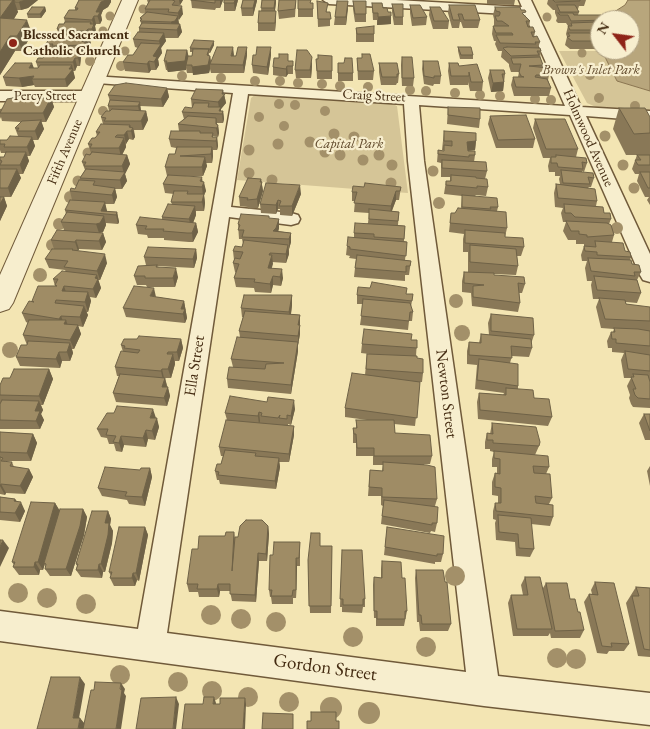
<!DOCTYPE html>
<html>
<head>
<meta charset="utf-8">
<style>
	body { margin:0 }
	#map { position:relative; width:650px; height:729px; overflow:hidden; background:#f3e5b3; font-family:"EB Garamond",serif }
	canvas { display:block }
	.north { position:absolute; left:590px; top:10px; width:50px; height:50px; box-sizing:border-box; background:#f7eece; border:1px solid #afa082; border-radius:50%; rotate:300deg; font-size:14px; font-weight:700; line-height:20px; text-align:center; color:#442b11 }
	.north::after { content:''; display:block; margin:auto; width:18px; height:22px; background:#8f2418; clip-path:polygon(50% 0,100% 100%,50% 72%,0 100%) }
</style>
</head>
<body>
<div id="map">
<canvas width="650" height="729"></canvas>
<div class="north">N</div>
</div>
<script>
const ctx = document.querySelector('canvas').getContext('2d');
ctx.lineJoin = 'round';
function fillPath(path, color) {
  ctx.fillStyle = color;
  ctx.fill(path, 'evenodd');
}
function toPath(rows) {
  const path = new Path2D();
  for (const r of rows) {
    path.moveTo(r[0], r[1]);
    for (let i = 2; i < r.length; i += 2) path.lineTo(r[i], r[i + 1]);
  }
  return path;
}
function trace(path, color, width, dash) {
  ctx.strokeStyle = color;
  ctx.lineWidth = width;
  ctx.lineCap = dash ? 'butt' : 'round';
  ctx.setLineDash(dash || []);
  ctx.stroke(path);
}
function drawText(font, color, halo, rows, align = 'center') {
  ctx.font = font + ' "EB Garamond",serif';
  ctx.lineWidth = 4.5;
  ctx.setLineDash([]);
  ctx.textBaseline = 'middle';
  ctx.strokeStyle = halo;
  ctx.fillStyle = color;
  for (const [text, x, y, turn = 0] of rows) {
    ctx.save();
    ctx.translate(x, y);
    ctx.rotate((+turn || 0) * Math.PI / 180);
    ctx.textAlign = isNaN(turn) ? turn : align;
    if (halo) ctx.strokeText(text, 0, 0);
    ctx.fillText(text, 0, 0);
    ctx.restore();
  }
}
const green = toPath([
	[559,51,602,51,617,81,650,91,650,111,596,107,587,103],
	[256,94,390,103,397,106,408,193,237,180,251,98]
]);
const water = toPath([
	[628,0,650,0,650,91,617,81,602,51,630,50,630,20,615,20,614,12,625,5,628,0]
]);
const minor = toPath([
	[323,0,396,0,522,7,519,0,531,0,581,107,650,111,650,121,586,116,650,254,650,282,643,280,640,275,570,115,419,105,424,161,498,676,650,693,650,725,484,706,0,641,0,611,138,629,233,93,97,83,90,79,92,76,565,106,525,15,329,4,323,0],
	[248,94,404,104,408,161,466,672,167,633,229,217,291,225,298,223,300,219,298,215,291,213,231,207,248,94],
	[0,91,89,91,97,96,89,101,0,101,0,91]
]);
const tertiary = toPath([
	[122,0,138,0,13,303,9,309,0,312,0,275,122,0]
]);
const trees = [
	[143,9,4.5],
	[110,16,4.5],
	[547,17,4.5],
	[103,31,4.5],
	[125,51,4.5],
	[582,53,4.5],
	[90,61,5],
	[121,66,5],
	[590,75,5],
	[182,76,5],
	[221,78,5],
	[255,81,5],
	[280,81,5],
	[298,83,5],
	[322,84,5],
	[340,86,5],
	[368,87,5],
	[410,90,5],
	[426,91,5],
	[455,93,5],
	[480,95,5],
	[500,96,5],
	[599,98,5],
	[535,99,5],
	[551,100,5],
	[279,104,5],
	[295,105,5],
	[635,106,5],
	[103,111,5],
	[325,111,5],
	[259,117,5],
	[284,126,5],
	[334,134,5.5],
	[605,136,5.5],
	[354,137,5.5],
	[310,142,5.5],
	[278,144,5.5],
	[249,150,5.5],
	[325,152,5.5],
	[88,153,5.5],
	[340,155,5.5],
	[379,155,5.5],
	[363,160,5.5],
	[392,165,5.5],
	[623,165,5.5],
	[433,171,5.5],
	[249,173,5.5],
	[272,180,5.5],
	[78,181,5.5],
	[391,183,5.5],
	[634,188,5.5],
	[70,197,6],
	[439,203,6],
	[59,224,6],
	[617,228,6],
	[52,245,6],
	[40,275,7],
	[456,301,7],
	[462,333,8],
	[10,350,8],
	[455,576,10],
	[18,593,10],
	[47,598,10],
	[86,604,10],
	[211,615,10],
	[241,619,10],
	[276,622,10],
	[353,637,10],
	[426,647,10],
	[557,658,10],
	[576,659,10],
	[120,675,10],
	[178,682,10],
	[212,691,10],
	[248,697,10],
	[289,702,10],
	[331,708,11],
	[369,713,11]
];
const wall = toPath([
	[0,0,38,0,28,8,21,10,17,10,18,12,14,19,32,34,22,51,15,51,0,75],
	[79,0,111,0,111,2,108,7,103,10,101,15,102,20,100,24,96,24,95,26,96,32,94,37,90,37,89,38,91,44,87,47,88,51,87,54,81,54,81,57,80,66,77,66,75,71,73,71,75,78,67,87,35,87,34,85,22,87,6,86,3,77,34,68,38,68,36,62,43,58,48,49,46,44,59,36,57,29,64,24,65,22,64,18,75,10,75,8],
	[147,0,183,0,180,5,176,5,183,14,178,20,179,24,180,24,182,32,178,38,165,38,166,41,161,48,162,53,158,59,159,65,156,70,151,70,149,73,125,71,123,62,133,55,138,48,135,47,133,39,139,32,139,28,141,24,140,18,145,13,145,9,148,3],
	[191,0,223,0,220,8,216,8,215,10,192,8],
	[238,0,235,11,224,11,224,3],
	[243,0,257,0,253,16,242,16,241,8],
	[262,0,276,0,275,11,276,19,275,31,258,31,258,23,261,11],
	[296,0,295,17,279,19,278,11],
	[487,0,515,0,514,5,487,4],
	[548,0,586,0,584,6,579,6,578,9,577,9,579,12,578,15,600,20,600,49,570,49,565,45,567,37,566,34,568,26,566,23,558,23,556,21,557,18,555,13,555,10,553,10,547,4],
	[317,1,327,12,330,12,330,26,318,27],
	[348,1,346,25,334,25,335,17],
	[353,1,366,1,366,22,355,22,353,9],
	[311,3,313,3,313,17,298,17,298,9],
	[372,3,383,8,388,12,391,24,377,25,377,20,373,20],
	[392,4,403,17,403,25,394,25,392,12],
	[410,5,427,17,426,25,412,26,410,13],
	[449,5,480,20,478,28,463,28,461,22,460,22,459,28,452,28,448,13],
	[45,7,46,11,41,18,28,18,27,14],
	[430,7,449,21,448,29,433,29,429,15],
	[495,7,525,16,530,21,529,27,535,32,534,37,540,42,538,48,541,51,540,58,543,65,543,67,549,75,548,80,551,88,549,96,514,96,511,85,513,77,518,77,519,72,511,72,509,66,509,64,501,57,502,51,498,51,495,44,496,41,494,41,492,34,493,26,494,26,494,19,493,15],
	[356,28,374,34,374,42,356,42],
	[214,45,210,53,209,53,209,56,210,56,211,61,233,56,247,55,244,73,211,73,210,69,209,73,193,75,193,73,187,73,186,68,186,70,168,72,167,70,166,70,164,61,187,50,188,56,192,56,192,52,190,52,190,48],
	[458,47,473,55,473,59,460,59,458,51],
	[256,55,271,55,268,75,253,73,252,65],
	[332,56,332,79,317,79,316,59],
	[402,57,414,78,413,86,402,86,401,65],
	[357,58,374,71,373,80,358,80],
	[288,61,293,61,293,74,288,74,286,77,273,75,273,67],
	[423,61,441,76,440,84,434,84,433,86,424,84,422,69],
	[338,63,353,73,353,81,338,81],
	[379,63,399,74,398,83,397,83,396,85,381,85,379,72],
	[449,63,459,66,483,82,482,91,470,91,468,82,468,85,450,85,448,71],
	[312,66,311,78,296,78,295,70],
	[490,70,505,74,503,91,491,92,488,78],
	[167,88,169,97,163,107,140,106,141,111,146,111,148,120,143,130,134,130,135,137,133,140,129,139,126,144,126,147,122,155,127,155,130,164,125,174,127,181,122,189,115,189,117,197,114,204,105,204,107,212,117,212,119,222,118,224,106,223,106,225,103,232,100,233,103,233,106,242,102,250,79,249,78,251,107,263,100,280,98,280,101,288,96,298,90,297,91,301,88,312,86,312,88,315,83,327,78,326,81,334,74,349,72,349,73,353,70,361,62,361,60,368,20,366,16,357,27,345,23,335,28,323,26,322,22,313,32,302,32,301,55,286,53,279,66,272,65,270,49,268,45,259,54,249,51,240,64,230,61,222,66,214,65,210,72,200,70,191,75,189,80,180,80,178,85,170,82,162,91,153,88,144,97,136,96,132,103,124,101,117,109,111,108,106,110,101,108,95],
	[224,94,226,103,221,109,221,111,223,111,224,119,223,123,217,123,217,125,218,125,219,133,218,137,213,136,213,137,217,137,218,146,217,150,213,150,213,156,212,163,206,163,207,166,203,176,183,176,203,182,206,191,204,195,205,203,204,211,196,211,196,215,193,223,196,223,198,232,193,242,189,242,164,240,164,238,148,238,147,235,138,234,136,225,162,220,162,217,172,204,171,202,174,194,165,193,163,184,168,176,167,176,165,167,175,154,176,148,171,147,169,139,179,131,178,124,184,119,182,112,192,108,191,99],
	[51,98,54,107,46,122,41,122,44,129,38,140,33,140,35,146,30,156,27,156,29,161,23,174,19,174,21,178,11,197,4,197,7,206,0,221,0,157,4,157,6,153,1,153,0,150,0,141,7,140,18,136,15,128,21,122,2,121,1,117,0,119,0,109],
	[448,107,480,119,479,128,447,124],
	[619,108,650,117,650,155,626,155,613,129],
	[490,116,535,139,533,148,496,148,488,124],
	[535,119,578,149,576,157,587,163,584,172,582,171,582,172,594,178,591,187,589,187,588,188,597,201,596,206,611,219,609,224,614,235,612,242,631,257,630,260,632,264,641,272,637,280,641,293,637,303,626,302,626,304,650,308,650,380,649,380,650,382,650,408,633,407,631,404,629,398,630,395,627,386,631,378,624,378,621,360,624,353,612,352,612,348,608,348,607,341,611,332,613,332,614,329,601,328,596,307,599,299,593,299,591,285,592,281,587,281,585,268,587,261,582,261,581,255,584,246,584,244,576,244,576,240,568,240,563,231,566,222,563,222,561,213,563,208,555,207,554,193,556,184,560,184,559,179,560,176,555,176,555,172,549,172,548,166,550,158,543,158,533,128],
	[444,131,476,141,475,150,468,151,475,155,474,162,487,171,485,179,488,187,486,196,476,195,475,196,498,207,497,211,507,228,505,237,524,247,521,256,517,256,518,266,516,275,494,274,494,275,525,284,522,293,519,293,520,303,518,312,472,306,471,293,462,292,462,281,464,272,483,273,468,272,468,252,463,252,463,239,464,234,449,232,451,213,455,213,461,208,462,196,444,194,446,181,450,181,450,177,441,177,441,163,437,162,438,150,444,151,444,150,442,150],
	[637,155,650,155,650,205,647,200,649,197,645,197,637,181,639,174,635,174,632,169],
	[261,179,263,191,258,208,248,209,248,207,240,206,239,197],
	[364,187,401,187,399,200,396,200,392,211,399,212,398,225,405,226,404,241,407,242,405,260,411,261,409,275,405,275,405,281,354,277,356,259,349,258,350,256,346,255,347,246,354,237,354,233,368,223,369,213,354,212,355,201,352,201,352,192],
	[301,194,292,216,280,215,280,209,278,209,276,214,261,213,260,204],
	[269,216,269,219,279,219,279,228,278,231,291,233,291,242,289,249,289,254,286,263,272,262,271,268,283,278,281,286,273,285,271,293,255,292,254,288,236,287,234,278,236,273,235,272,233,263,234,260,233,251,242,247,243,244,242,239,239,239,238,224],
	[196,249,197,258,194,268,157,266,178,277,175,287,147,287,146,285,137,285,134,276,146,265,144,257],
	[406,294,413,294,411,307,413,312,412,321,409,321,408,330,360,325,363,304,357,304,357,295],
	[292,295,292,305,291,314,300,315,300,334,298,345,298,351,291,394,228,388,227,379,233,367,231,359,240,337,239,331,243,317,242,317,241,308],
	[156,297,184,301,187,318,185,323,126,317,123,308],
	[491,314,534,335,531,344,532,348,529,357,512,356,510,363,518,386,518,389,534,398,552,417,548,426,478,419,477,402,479,393,503,395,504,393,475,389,477,365,467,364,467,351,469,342,479,343,481,334,489,335,488,323],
	[181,339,183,348,179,361,175,361,175,364,171,378,165,378,170,396,167,406,116,402,113,393,119,376,117,376,115,367,123,352,121,345],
	[411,340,417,340,416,356,423,373,422,382,420,382,415,426,394,424,395,433,432,456,430,464,424,464,437,499,435,506,437,523,435,532,431,531,430,533,381,524,383,506,381,505,381,496,368,496,370,470,382,471,383,465,373,465,373,456,356,456,356,443,353,443,353,428,356,428,356,420,367,420,345,417,345,408,365,375,367,354,378,355,361,353,362,344],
	[49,369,53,379,43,405,41,405,43,410,41,414,44,420,40,429,0,429,0,385,10,378],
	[295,409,291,425,288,424,288,426,294,426,294,435,289,462,279,462,280,467,276,489,220,484,219,480,217,480,215,471,221,464,223,456,221,456,219,447,227,420,225,413],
	[644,414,650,414,650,440,645,440,639,423],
	[156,418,159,427,155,440,148,439,146,447,124,445,122,452,116,451,114,444,109,444,107,438,101,437,97,429],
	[492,423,539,446,535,455,549,467,546,474,552,498,549,504,553,517,550,526,531,524,534,549,530,557,516,556,515,542,496,540,495,523,496,520,493,519,493,511,495,503,498,503,498,496,492,495,492,482,495,473,497,473,497,467,492,467,492,459,494,452,490,451,490,449,485,449,485,442,487,433,490,434],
	[0,432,33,434,37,443,31,461,5,461,5,462,12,462,14,467,29,469,33,477,25,494,6,493,5,495,0,494],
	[650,466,650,486,647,471],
	[150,468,152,477,145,506,129,504,127,500,102,496,98,488,140,470],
	[0,497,15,499,25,511,20,522,0,520],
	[55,503,59,510,83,509,87,517,84,535,71,576,50,576,45,569,46,566,45,564,43,570,40,570,39,575,19,575,13,567,14,565,12,562],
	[108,511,111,519,110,525,113,531,112,543,105,572,103,572,102,578,81,577,76,570,77,566,76,564],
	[268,526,269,534,267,561,259,561,256,602,232,601,230,591,220,591,219,597,199,597,198,592,189,592,187,584,198,549,225,536,234,532,235,538],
	[145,527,148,535,139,581,137,580,135,586,114,586,110,578,111,576,109,572],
	[387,527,443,554,441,562,435,562,435,564,384,555],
	[300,542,300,566,297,566,296,598,293,598,293,604,272,604,271,597,270,597,269,590,273,555],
	[320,546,332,546,331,613,310,613,308,560],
	[342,550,365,599,365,607,363,607,362,613,342,612,342,607,340,607],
	[382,561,402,578,407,611,404,626,376,626,376,618,374,618,373,585,374,577,381,578,381,569],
	[416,570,451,624,448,631,420,631,419,622,417,622,415,578],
	[525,577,543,588,546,583,570,599,578,612,584,630,580,638,551,638,550,633,548,636,513,636,508,603,511,595,523,595,521,585],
	[595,582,629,644,624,651,609,651,607,654,597,653,584,602,589,594,592,594,591,590],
	[636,587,650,588,650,657,638,656,626,603]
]);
const shadedWall = toPath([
	[13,0,14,0,18,12,5,33,0,18],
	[26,0,38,0,28,8,21,10,19,2],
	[106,0,111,0,111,2,108,7,103,10,101,15,102,20,100,24,96,12,101,2],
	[179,0,183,0,180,5],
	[220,0,223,0,220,8],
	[235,0,238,0,235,11,234,3],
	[255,0,257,0,257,1,253,16,253,8],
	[275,0,276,0,276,3,274,16,274,8],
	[348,1,348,9,346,25,346,17],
	[182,6,183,14,179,20,178,13],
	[45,7,46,11,41,18,40,14],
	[276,11,276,19,275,31,275,23],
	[94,16,96,24,95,26,96,32,94,37,90,24,91,22,93,28,94,26,92,20],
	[178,16,179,24,172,30,171,22],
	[391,16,391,24,377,25,378,17],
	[27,20,32,34,22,51,17,36],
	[180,24,182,32,178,38,177,30],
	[88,29,91,44,87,47,88,51,87,54,82,54,80,46,82,41,88,37,86,31],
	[164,33,166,41,161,48,162,53,158,59,159,65,156,70,153,56,160,45,159,41],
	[10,36,15,51,0,75,0,52],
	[214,41,214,45,210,53,210,49],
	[233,47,234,55,232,65,231,56],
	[247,47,247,55,244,73,243,65],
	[271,47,271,55,268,75,267,67],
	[79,49,81,57,80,66,78,58],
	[187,50,189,58,186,65,186,70,168,72,166,63],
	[210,56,211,64,210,64,210,69,209,73,193,75,192,67],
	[312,57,312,66,311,78,310,70],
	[75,58,77,66,75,71,73,62],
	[149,61,151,70,149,73,147,64],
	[32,63,35,71,32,79,34,85,22,87,19,78,29,68],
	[72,65,75,78,67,87,65,79],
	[287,66,288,74,286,77,286,69],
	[504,82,503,91,491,92,493,83],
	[167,88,169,97,163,107,161,99],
	[223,90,226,103,221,109,221,114,220,114,218,102],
	[51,98,54,107,46,122,43,113],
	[140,102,141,111,140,115,138,106],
	[146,111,148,120,143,130,141,121],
	[223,111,224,119,223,123,222,114],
	[216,118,217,126,218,125,219,133,218,137,216,128],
	[41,120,44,129,38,140,35,131],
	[130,125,132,131,133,128,135,137,133,140,131,131,129,127],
	[127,131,129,139,126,144,124,135],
	[32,137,35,146,30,156,27,147],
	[217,137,218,146,217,150,216,141],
	[124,138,126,147,121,157,119,148],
	[476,141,475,150,466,151,467,142],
	[212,147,213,156,212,163,211,154],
	[26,152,29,161,23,174,20,165],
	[127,155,130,164,125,174,127,181,122,189,120,180,124,174,122,166],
	[205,157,207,166,203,176,202,167],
	[17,169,21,178,11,197,8,188],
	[202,177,203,185,204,182,206,191,204,195,205,203,204,211,202,202,203,196,202,187,200,181],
	[261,179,263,191,258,208,257,199],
	[300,185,301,194,292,216,292,206],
	[115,188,117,197,114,204,112,195],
	[396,191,396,200,390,215,391,206],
	[4,197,7,206,0,221,0,204],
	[278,200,278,209,276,214,276,205],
	[105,202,107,211,106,214,101,211],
	[195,206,196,215,191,228,189,219],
	[117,212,119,222,118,224,116,215],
	[104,216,106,225,103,232,99,233,96,224],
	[279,219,279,228,277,237,273,231],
	[196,223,198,232,193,242,192,233],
	[103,233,106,242,102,250,99,241],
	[291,233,291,242,289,249,289,239],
	[76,240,79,249,78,251,75,242],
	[288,245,289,254,286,263,286,254],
	[196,249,197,258,194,268,193,259],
	[270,253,271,260,272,255,273,264,269,277,268,268],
	[105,254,107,263,100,280,97,271],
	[176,268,178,277,175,287,173,278],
	[282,269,283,278,281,286,280,277],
	[97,275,101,288,96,298,93,289,95,278],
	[273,276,273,285,271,293,270,284],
	[64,286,67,295,62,291],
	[154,288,156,297,150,296],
	[88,292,91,301,88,312,85,302],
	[292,295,292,305,290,321,289,312],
	[184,301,187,318,185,323,183,314,181,309],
	[84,306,88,315,83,327,80,317],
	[300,315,300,334,298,345,298,325],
	[61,316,64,324,66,320,69,329,63,328,59,319],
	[78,325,81,334,74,349,70,340],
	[181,339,183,348,179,361,177,352],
	[298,342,298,351,291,394,291,385],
	[70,343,73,353,70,361,67,352],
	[59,352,62,361,60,368,56,359],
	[173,354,175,364,171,378,168,369],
	[49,369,53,379,43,405,39,396],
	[162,369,164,378,163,380,161,371],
	[165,378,167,387,164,396,162,387],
	[168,387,170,396,167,406,164,398],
	[294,400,295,409,291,425,291,416],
	[39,401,43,410,41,414,44,420,40,429,36,421,35,411],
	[153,409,156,418,150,418],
	[259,412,260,421,259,425,258,416],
	[157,418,159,427,155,440,152,431],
	[294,426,294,435,289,462,289,454],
	[146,430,148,439,146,447,143,438],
	[33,434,37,443,31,461,27,453],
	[121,436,124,445,122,452,119,443],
	[279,458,280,467,276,489,275,481],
	[150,468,152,477,145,506,142,497],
	[29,469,33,477,25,494,20,486],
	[1,484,6,493,5,495,0,486],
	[15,499,19,506,21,502,25,511,20,522,15,513,14,501],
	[55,503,60,511,43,570,38,562],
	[83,509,87,517,84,535,71,576,66,569],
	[108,511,111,519,110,525,113,531,112,543,105,572,101,564,105,523],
	[268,526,269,534,267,561,266,554],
	[145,527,148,535,139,581,136,573],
	[3,540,9,548,0,567,0,547],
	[258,553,259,561,256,602,255,595],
	[296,558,297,566,296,598],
	[35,562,40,570,39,575,34,567],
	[99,564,103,572,102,578,98,570],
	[133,573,137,580,135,586,132,578],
	[218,584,220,591,219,597,217,589],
	[80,677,85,684,78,724,73,718],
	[121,683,125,689,124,693,126,696,121,729,116,729],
	[176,697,179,704,176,729,173,729],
	[214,697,216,703,215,710,213,704],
	[245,698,246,704,245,729,243,729],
	[80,718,85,724,84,729,78,729]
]);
const building = toPath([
	[0,0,13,0,0,18,27,20,17,36,10,36,0,52,0,0],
	[14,0,26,0,19,2,15,2,14,0],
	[79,0,106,0,101,2,96,12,100,12,98,16,94,16,92,20,64,18,69,10,77,10,78,8,75,8,79,0],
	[150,0,172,0,175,1,172,5,182,6,178,13,168,12,169,9,145,9,150,0],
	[191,0,220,0,215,0,215,3,191,0],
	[224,0,235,0,234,3,224,3,224,0],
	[243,0,255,0,253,8,241,8,243,0],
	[262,0,275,0,274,8,261,8,262,0],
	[279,0,296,0,295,9,278,11,279,0],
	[298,0,311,0,310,3,313,3,313,9,298,9,298,0],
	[553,0,580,0,580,1,555,2,553,0],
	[317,1,328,3,326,12,330,12,331,19,318,19,317,1],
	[337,1,348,1,346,17,335,17,337,1],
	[353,1,366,1,366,14,355,14,353,1],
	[372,3,382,3,383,8,387,8,388,12,391,12,391,16,378,17,378,13,373,13,372,3],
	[392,4,403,4,403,17,395,17,392,4],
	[410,5,420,5,427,17,413,18,410,5],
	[449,5,475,5,480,20,464,20,462,14,458,14,460,20,453,20,449,5],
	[557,5,575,5,579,12,560,12,557,5],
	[32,7,45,7,40,14,27,14,32,7],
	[430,7,440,7,449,21,434,21,430,7],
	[495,7,520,7,521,10,525,10,526,12,522,13,530,21,526,21,528,27,533,27,535,32,531,32,533,37,537,36,540,42,535,42,536,44,500,43,496,35,513,35,512,33,496,33,493,26,509,26,502,21,497,21,495,16,499,16,500,14,500,12,496,11,495,7],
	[259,11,276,11,275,23,258,23,259,11],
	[147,12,178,16,175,21,171,22,140,21,142,19,140,18,147,12],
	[558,13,573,13,574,15,601,15,605,20,571,21,568,15,560,15,558,13],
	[65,22,91,22,90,24,94,24,92,29,88,29,86,31,60,31,62,29,57,29,59,24,64,24,65,22],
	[596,22,600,28,600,30,570,30,568,26,572,26,571,23,596,22],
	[142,23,145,23,180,24,177,30,139,28,142,23],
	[374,26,374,34,357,34,356,28,374,26],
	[138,32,164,33,159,41,133,39,138,32],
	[568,33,600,33,600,41,572,41,567,37,570,36,568,33],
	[58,36,89,36,82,41,86,43,85,45,52,46,53,44,46,44,50,37,58,36],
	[194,40,214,41,210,49,190,48,194,40],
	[141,43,161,44,153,56,157,57,154,62,149,61,147,64,123,62,128,55,133,55,141,43],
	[217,47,233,47,231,56,236,56,238,47,247,47,243,65,210,64,217,47],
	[257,47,271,47,267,67,252,65,253,55,256,55,257,47],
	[458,47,471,47,473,55,461,55,458,47],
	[507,47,540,48,541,51,537,51,539,55,511,56,503,48,507,47],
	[48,49,79,49,78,58,75,58,73,62,36,62,38,58,43,58,48,49],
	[193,49,209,49,207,55,210,56,208,65,192,67,192,65,186,65,188,56,192,56,193,49],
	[167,50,187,50,185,61,166,63,167,61,164,61,167,50],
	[297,50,307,50,312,57,310,70,295,70,297,50],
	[279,54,288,54,288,61,293,61,293,66,287,66,286,69,273,67,274,58,279,58,279,54],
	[362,54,370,54,374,71,358,71,357,58,362,58,362,54],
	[318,55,332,56,332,71,317,71,316,59,318,59,318,55],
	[402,57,412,57,414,78,402,78,402,57],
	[540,57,543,65,529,66,548,68,549,75,536,75,535,77,547,79,551,88,516,87,513,77,524,77,521,76,519,72,521,64,513,64,511,58,540,57],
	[345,58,352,58,353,73,338,73,338,63,344,63,345,58],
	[423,61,438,61,441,76,434,76,434,78,424,76,423,61],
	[15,63,32,63,29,68,38,68,40,65,72,65,69,69,73,69,65,79,32,79,34,76,19,78,3,77,15,63],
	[379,63,397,63,399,74,397,74,397,77,382,77,379,63],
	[449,63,458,63,459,66,477,64,483,82,471,82,469,72,469,76,451,76,449,63],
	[490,70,504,70,505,74,502,74,504,82,493,83,490,70],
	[126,83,167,88,161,99,108,95,115,85,126,83],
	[196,89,223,90,222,94,225,94,218,102,191,99,196,89],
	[13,98,51,98,43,113,0,113,7,99,13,98],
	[110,100,140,102,138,106,108,106,110,100],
	[194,103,209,103,208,107,221,107,219,111,223,111,222,114,182,112,185,107,192,108,194,103],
	[448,107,480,108,480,119,448,115,448,107],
	[619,108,645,108,650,117,650,133,634,134,619,108],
	[112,109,146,111,141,121,104,121,106,118,101,117,106,111,110,111,112,109],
	[526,115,535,139,498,140,490,116,526,115],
	[188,116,216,118,216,124,218,125,217,128,178,124,188,116],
	[535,119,565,119,578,149,546,149,535,119],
	[41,120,35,131,17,131,19,128,15,128,22,121,41,120],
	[101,124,130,125,129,127,133,128,131,131,127,131,124,135,117,135,115,137,124,138,119,148,90,148,92,144,88,144,92,138,95,138,100,132,96,132,101,124],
	[171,131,200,131,200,133,213,133,212,137,217,137,216,141,169,139,171,131],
	[444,131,476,133,476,141,467,142,468,151,475,151,475,155,469,155,469,157,438,154,438,150,444,151,444,145,452,146,452,141,444,141,444,131],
	[10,136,32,137,27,147,4,147,5,144,0,144,0,140,7,140,10,136],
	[177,147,212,147,211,154,180,156,205,157,202,167,165,167,169,154,175,154,177,147],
	[6,152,26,152,20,165,0,165,2,161,0,160,0,157,4,157,6,152],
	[92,152,127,155,122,166,84,166,86,162,82,162,86,154,90,155,92,152],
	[556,155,586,158,587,163,582,162,583,169,558,167,557,163,551,163,551,157,556,157,556,155],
	[637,155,650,155,650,165,638,165,635,160,641,160,637,155],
	[442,160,486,162,487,171,442,168,442,160],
	[0,169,17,169,8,188,0,188,0,169],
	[86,169,125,172,120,180,80,178,86,169],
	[561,170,593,173,594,178,588,177,590,184,563,183,561,170],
	[640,172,650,172,650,188,648,188,640,172],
	[168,175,202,177,200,181,204,182,202,187,163,184,168,175],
	[451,175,476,177,476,178,487,179,488,187,477,186,477,188,446,185,446,181,451,181,451,175],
	[248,178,261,179,260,182,262,182,257,199,247,200,248,198,239,197,248,178],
	[79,180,95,181,93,185,115,188,112,195,70,191,71,188,75,189,79,180],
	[266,183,300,185,292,206,279,206,281,201,278,200,276,205,260,204,266,183],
	[365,183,401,187,400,191,396,191,391,206,354,203,357,192,352,192,353,186,364,187,365,183],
	[556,184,595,189,597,201,558,198,556,184],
	[174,191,188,191,187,194,204,194,202,202,171,202,174,191],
	[462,195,497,198,498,207,490,207,491,209,462,207,462,195],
	[0,197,4,197,0,204,0,197],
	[70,200,105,202,101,211,117,212,116,215,65,210,70,200],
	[168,204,195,206,189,219,162,217,168,204],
	[564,204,603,207,604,213,610,213,611,219,575,217,571,213,565,213,564,204],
	[458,208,506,212,507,228,450,223,451,213,455,213,458,208],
	[369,209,399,212,398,221,369,219,369,209],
	[67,212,104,216,100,223,96,224,61,222,67,212],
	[241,214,269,216,269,218,279,219,276,228,273,231,291,233,289,239,242,237,244,230,238,230,240,225,238,224,241,214],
	[140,217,196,223,192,233,187,233,163,231,164,229,145,229,147,226,136,225,140,217],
	[566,221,607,223,611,225,614,235,587,237,587,235,579,234,579,231,571,231,566,221],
	[355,223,405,226,404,239,374,237,374,234,354,233,355,223],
	[57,230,103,233,99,241,76,240,75,242,51,240,57,230],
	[465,230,505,233,505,237,523,238,524,247,465,243,465,230],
	[348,237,407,242,406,256,350,249,350,247,347,246,348,237],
	[244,240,288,245,286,254,270,253,269,255,272,255,268,268,282,269,280,277,273,276,270,284,254,282,255,279,234,278,239,264,233,263,235,258,240,259,243,252,233,251,235,246,242,247,244,240],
	[595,241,623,243,625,251,630,252,631,257,597,255,597,252,585,251,584,246,596,247,595,241],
	[470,245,516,249,518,266,470,262,470,245],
	[148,247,196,249,193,259,144,257,148,247],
	[52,249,73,249,72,250,105,254,97,271,64,267,68,261,45,259,52,249],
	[357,255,411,261,410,266,406,266,406,272,355,268,357,255],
	[588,258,631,260,632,264,639,265,641,272,634,272,635,276,591,271,588,258],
	[157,265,156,267,176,268,173,278,145,278,145,276,134,276,138,266,157,265],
	[62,271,97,275,95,278,98,279,93,289,64,286,62,291,88,292,85,302,56,300,55,303,84,306,80,317,61,316,59,319,22,313,29,301,34,302,32,301,38,286,57,286,55,285,58,279,53,279,62,271],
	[464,272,494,273,494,275,524,277,525,284,518,283,520,303,473,297,473,286,484,285,464,283,464,272],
	[594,276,637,280,641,293,597,290,594,276],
	[372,282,407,288,406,294,413,294,412,301,357,295,358,287,370,288,372,282],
	[134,286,154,288,150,296,184,301,181,309,185,309,183,314,123,308,134,286],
	[244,295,292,295,289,312,241,308,244,295],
	[599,298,625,300,626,304,650,307,650,321,605,319,599,298],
	[363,299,410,303,413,312,410,312,409,321,361,316,363,299],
	[245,311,300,315,298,325,300,325,298,336,239,331,245,311],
	[491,314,533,318,534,335,491,331,491,314],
	[29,320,66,320,64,324,78,325,70,340,23,335,29,320],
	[614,328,638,329,650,331,650,346,616,343,616,339,612,339,611,332,615,332,614,328],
	[364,329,412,334,411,340,417,340,417,348,362,344,364,329],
	[481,334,531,339,532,348,511,346,512,358,469,355,469,342,481,343,481,334],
	[139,336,181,339,177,352,168,352,167,354,173,354,168,369,162,369,161,371,115,367,121,351,138,353,140,350,124,348,125,346,121,345,124,339,137,339,139,336],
	[237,337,298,342,291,385,227,379,229,367,265,369,266,364,284,363,231,359,237,337],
	[28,341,70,343,67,352,59,352,56,359,16,357,21,345,27,345,28,341],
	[625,351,650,355,650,371,628,369,625,351],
	[367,354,417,356,417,358,423,359,423,373,366,369,367,354],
	[479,359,518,364,518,386,477,380,479,359],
	[14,369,49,369,39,396,0,395,0,385,3,378,10,378,14,369],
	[352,373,420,382,417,418,345,408,352,373],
	[120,374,165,378,162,387,168,387,164,398,113,393,120,374],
	[633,374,648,375,650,382,650,399,638,398,635,395,633,389,636,389,631,377,634,377,633,374],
	[506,388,533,390,534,398,549,399,552,417,480,410,479,393,506,395,506,388],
	[230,396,267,402,268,397,294,400,291,416,287,415,287,419,279,418,280,415,278,418,261,416,262,413,259,412,258,416,225,413,230,396],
	[2,400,39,401,35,411,40,411,36,421,0,420,0,404,2,400],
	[117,406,153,409,150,418,157,418,152,431,146,430,143,438,121,436,119,443,113,442,116,436,106,435,108,429,97,429,107,413,114,413,117,406],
	[644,414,650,414,650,431,644,414],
	[226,420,294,426,289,454,219,447,226,420],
	[356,420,394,420,395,433,430,435,432,456,374,456,374,448,357,448,356,434,354,434,353,428,357,428,356,420],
	[492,423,536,427,540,442,539,446,493,443,493,440,487,440,487,433,493,434,492,423],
	[0,432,33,434,27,453,0,452,0,432],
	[225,450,256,453,255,456,279,458,275,481,218,475,219,472,215,471,217,464,221,464,225,450],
	[494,451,548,456,549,467,533,466,534,473,550,474,552,498,535,496,536,503,553,505,553,517,496,511,495,503,501,503,501,488,495,487,495,473,500,474,500,459,494,458,494,451],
	[0,457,3,458,1,461,12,462,10,466,29,469,20,486,1,484,0,486,0,457],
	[383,462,427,465,435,467,437,499,382,497,382,488,369,487,370,470,383,471,383,462],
	[105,467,140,470,141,468,150,468,142,497,125,496,127,492,98,488,105,467],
	[0,497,15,499,14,501,21,502,15,513,0,512,0,497],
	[384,500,438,507,437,523,432,523,432,525,382,516,384,500],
	[31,502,55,503,38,562,35,562,34,567,13,567,15,562,12,562,31,502],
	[60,509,83,509,80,526,66,569,45,569,46,564,44,563,60,509],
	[92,511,108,511,105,523,109,523,108,535,101,564,99,564,98,570,76,570,78,564,76,564,92,511],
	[498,515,531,518,534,549,519,548,518,534,499,532,498,515],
	[246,520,262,520,268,526,266,554,258,553,255,595,230,594,230,584,218,584,217,589,197,589,198,584,187,584,192,549,198,549,199,536,225,536,226,532,234,532,232,571,235,537,238,537,240,526,246,520],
	[119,527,145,527,136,573,133,573,132,578,110,578,112,572,109,572,119,527],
	[387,527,444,536,443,554,437,554,437,556,385,547,387,527],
	[311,533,320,533,320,546,332,546,331,606,309,606,308,560,311,533],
	[0,540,3,540,0,547,0,540],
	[274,542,300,542,299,558,296,558,296,590,293,590,292,596,271,596,272,590,269,590,270,555,273,555,274,542],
	[342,550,362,550,365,599,363,599,363,605,343,605,343,599,340,599,342,550],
	[382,561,401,562,402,578,405,578,407,611,405,611,405,619,377,619,377,611,374,611,374,577,382,578,382,561],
	[416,570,443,570,445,582,447,582,451,624,422,624,421,615,419,615,416,570],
	[525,577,540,577,552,629,517,629,511,595,528,595,525,577],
	[595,582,614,583,629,644,611,643,612,647,602,646,589,594,598,595,595,582],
	[546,583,567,583,570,599,575,599,578,612,580,612,584,630,555,631,546,583],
	[636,587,650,588,650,650,644,649,632,596,639,596,636,587],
	[51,677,80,677,73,718,80,718,78,729,37,729,51,677],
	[95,682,121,683,120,689,122,690,116,729,83,729,91,690,94,690,95,682],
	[176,697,173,729,136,729,141,698,176,697],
	[204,697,214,697,213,704,220,704,220,698,245,698,243,729,182,729,185,704,203,704,204,697],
	[311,712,336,712,336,721,339,721,339,729,307,729,307,721,311,721,311,712],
	[263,713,293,714,293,729,262,729,263,713]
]);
const markers = [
	[13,43,5,"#8f2418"]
];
const farPoinames = [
	["Blessed Sacrament",23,35],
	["Catholic Church",23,51]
];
const farParknames = [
	["Brown's Inlet Park",591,70],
	["Capital Park",349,144]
];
const farStreetnames = [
	["Percy Street",45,96],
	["Craig Street",374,96,3],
	["Holmwood Avenue",588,138,66],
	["Fifth Avenue",65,152,-67]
];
const streetNames = [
	["Ella Street",195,366,-81],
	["Newton Street",446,394,83]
];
const nearStreetnames = [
	["Gordon Street",325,668,8]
];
fillPath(green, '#d5c597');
fillPath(water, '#b8a67c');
trace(water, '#8a7551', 1);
trace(minor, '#705a3a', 3);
trace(tertiary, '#705a3a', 2);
fillPath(minor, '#f7eece');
fillPath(tertiary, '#f7eece');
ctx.fillStyle = '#a39069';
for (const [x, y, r] of trees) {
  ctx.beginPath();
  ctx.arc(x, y, r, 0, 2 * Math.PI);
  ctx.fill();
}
fillPath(wall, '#897857');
fillPath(shadedWall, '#6f6247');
fillPath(building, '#9f8c65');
trace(building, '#6f6247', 1);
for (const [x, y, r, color] of markers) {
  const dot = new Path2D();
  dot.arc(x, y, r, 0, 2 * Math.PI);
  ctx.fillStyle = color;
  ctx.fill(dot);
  trace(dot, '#f7eece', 2);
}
drawText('bold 14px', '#442b11', '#f7eece', farPoinames, 'left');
drawText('italic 14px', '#614a2c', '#f7eece', farParknames);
drawText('14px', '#442b11', '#f7eece', farStreetnames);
drawText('16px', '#442b11', '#f7eece', streetNames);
drawText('19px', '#442b11', '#f7eece', nearStreetnames);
</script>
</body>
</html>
